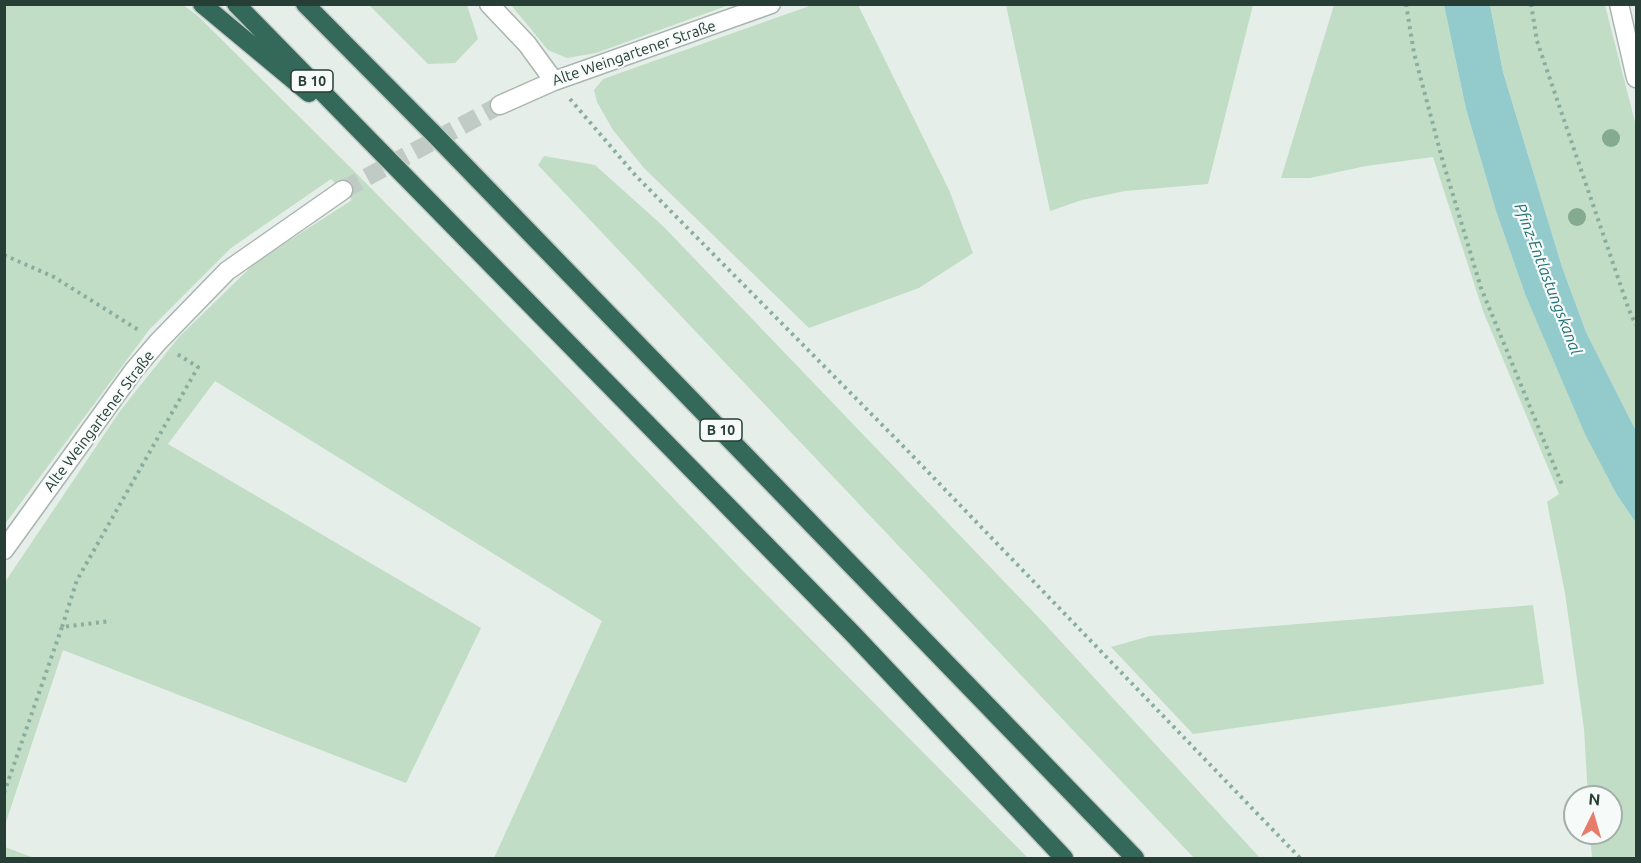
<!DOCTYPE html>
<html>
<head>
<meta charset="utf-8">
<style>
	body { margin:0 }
	#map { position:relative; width:1641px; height:863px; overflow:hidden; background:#e6eee9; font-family:Ubuntu,sans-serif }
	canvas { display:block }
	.frame { position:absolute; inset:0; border:6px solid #263e35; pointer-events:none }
	.north { position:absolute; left:1563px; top:785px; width:60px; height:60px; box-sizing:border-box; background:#f6faf8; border:2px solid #a3afaa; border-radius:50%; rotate:5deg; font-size:16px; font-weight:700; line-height:24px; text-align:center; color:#263e35 }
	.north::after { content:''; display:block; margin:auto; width:21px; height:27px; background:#e77c6b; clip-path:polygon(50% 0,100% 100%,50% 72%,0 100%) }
</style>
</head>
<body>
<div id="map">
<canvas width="1641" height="863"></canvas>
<div class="frame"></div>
<div class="north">N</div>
</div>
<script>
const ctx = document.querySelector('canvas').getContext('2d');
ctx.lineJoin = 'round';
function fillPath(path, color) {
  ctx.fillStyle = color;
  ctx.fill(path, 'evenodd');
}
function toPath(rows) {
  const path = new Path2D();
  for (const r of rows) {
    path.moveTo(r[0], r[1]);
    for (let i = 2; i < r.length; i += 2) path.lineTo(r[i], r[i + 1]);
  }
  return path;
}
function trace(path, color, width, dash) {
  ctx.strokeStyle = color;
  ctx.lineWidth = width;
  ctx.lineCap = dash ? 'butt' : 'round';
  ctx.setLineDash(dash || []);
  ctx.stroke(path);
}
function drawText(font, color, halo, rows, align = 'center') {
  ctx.font = font + ' Ubuntu,sans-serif';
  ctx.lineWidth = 4.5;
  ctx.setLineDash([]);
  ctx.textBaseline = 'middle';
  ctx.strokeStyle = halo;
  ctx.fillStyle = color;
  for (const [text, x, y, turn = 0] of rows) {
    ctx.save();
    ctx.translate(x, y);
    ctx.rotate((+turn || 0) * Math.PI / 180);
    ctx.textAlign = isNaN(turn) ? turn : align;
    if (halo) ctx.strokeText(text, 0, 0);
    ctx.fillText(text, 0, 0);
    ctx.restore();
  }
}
const green = toPath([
	[182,4,198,16,350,167,532,351,747,575,1028,858,494,858,602,621,215,381,168,444,481,628,406,783,63,650,5,825,5,582,120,411,179,337,256,262,352,200,331,179,231,248,149,330,5,524,5,5],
	[815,4,858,5,949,190,973,253,919,288,809,328,644,168,613,130,597,102,594,90,603,79],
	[369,5,467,5,478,39,455,63,428,64],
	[511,5,729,5,596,53,567,58,548,50],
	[1006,5,1253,5,1208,184,1125,191,1082,200,1050,211],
	[1334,5,1444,5,1466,109,1496,211,1525,294,1617,495,1636,523,1636,858,1592,858,1590,833,1611,833,1611,797,1588,797,1584,729,1565,593,1547,502,1559,494,1483,311,1433,157,1366,166,1310,178,1281,178],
	[1490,5,1605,5,1636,126,1636,431,1586,332,1562,267,1503,72],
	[544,156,595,165,663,226,1042,621,1260,858,1194,858,538,165],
	[1533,605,1544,684,1193,734,1111,647,1150,636],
	[5,847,34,858,5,858]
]);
const water = toPath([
	[1444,5,1490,5,1503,72,1562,267,1586,332,1636,431,1636,523,1617,495,1585,434,1525,294,1496,211,1466,109]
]);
const minorTunnel = toPath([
	[343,190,500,105]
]);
const path = toPath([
	[1406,4,1414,53,1443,162,1481,288,1563,487],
	[1531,4,1537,41,1629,310,1636,325],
	[570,99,636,176,905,448,1300,858],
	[4,255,54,277,140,331],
	[62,627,77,580,198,367,177,354],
	[4,793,62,627,111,621]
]);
const minor = toPath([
	[489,4,527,44,554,81],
	[1619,4,1636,78],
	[500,105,554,81,771,4],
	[4,550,134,370,158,342,227,271,343,190]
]);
const highway = toPath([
	[202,4,309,93],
	[236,4,853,634,1064,858],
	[305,4,434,134,1135,858]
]);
const trees = [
	[1611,138],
	[1577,217]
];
const shields = [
	[312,81,42],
	[721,430,42]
];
const shieldNames = [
	["B 10",312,81],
	["B 10",721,430]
];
const streetNames = [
	["Alte Weingartener Straße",634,53,-19],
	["Alte Weingartener Straße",99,421,-53]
];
const waterNames = [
	["Pfinz-Entlastungskanal",1548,279,69]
];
fillPath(green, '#c1ddc5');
fillPath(water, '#93cbcd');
trace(minorTunnel, '#c0cbc5', 18, [18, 9]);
trace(minor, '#a9b6af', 21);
trace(highway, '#c2c9c6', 21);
trace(path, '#89ae9f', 4, [3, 4.5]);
trace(minor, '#fff', 18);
trace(highway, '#346858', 18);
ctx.fillStyle = '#84aa8f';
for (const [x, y] of trees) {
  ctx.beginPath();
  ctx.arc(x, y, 9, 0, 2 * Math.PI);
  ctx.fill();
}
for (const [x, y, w] of shields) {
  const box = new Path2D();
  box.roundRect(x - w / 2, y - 11, w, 22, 4.5);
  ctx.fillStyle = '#f6faf8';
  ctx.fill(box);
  trace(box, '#263e35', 1.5);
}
drawText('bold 14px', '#263e35', null, shieldNames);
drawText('15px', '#263e35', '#f6faf8', streetNames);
drawText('italic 16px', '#247176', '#f6faf8', waterNames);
</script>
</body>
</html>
